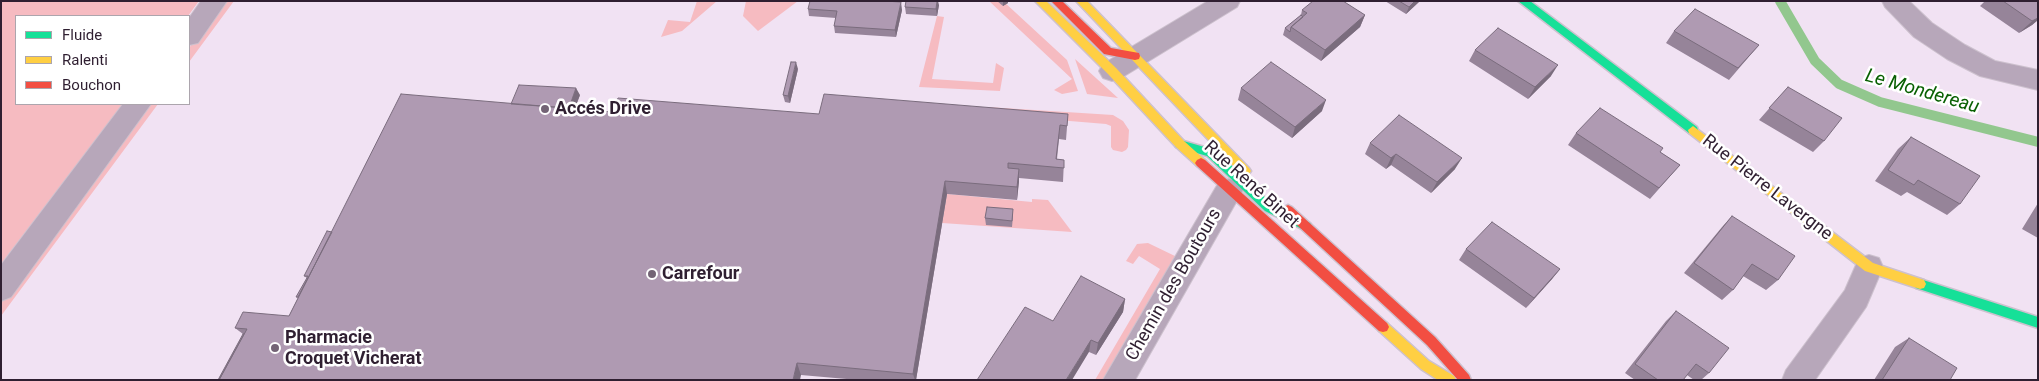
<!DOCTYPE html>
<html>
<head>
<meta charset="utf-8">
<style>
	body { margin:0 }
	#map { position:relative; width:2039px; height:381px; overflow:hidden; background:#f1e2f3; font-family:Roboto,sans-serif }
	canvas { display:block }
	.frame { position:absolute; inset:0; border:2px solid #2f1f31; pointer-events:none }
	.legend { position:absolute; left:15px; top:15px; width:175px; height:90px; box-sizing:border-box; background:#fff; border:1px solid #aca5ad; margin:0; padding:6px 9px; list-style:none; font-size:15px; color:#2f1f31 }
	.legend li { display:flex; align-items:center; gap:10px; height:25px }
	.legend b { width:25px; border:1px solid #aca5ad }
</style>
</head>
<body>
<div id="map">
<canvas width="2039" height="381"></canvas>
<div class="frame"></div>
<ul class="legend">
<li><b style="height:6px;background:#16e098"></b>Fluide</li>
<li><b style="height:6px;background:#ffcf43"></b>Ralenti</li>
<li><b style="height:6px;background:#f24e42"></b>Bouchon</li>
</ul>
</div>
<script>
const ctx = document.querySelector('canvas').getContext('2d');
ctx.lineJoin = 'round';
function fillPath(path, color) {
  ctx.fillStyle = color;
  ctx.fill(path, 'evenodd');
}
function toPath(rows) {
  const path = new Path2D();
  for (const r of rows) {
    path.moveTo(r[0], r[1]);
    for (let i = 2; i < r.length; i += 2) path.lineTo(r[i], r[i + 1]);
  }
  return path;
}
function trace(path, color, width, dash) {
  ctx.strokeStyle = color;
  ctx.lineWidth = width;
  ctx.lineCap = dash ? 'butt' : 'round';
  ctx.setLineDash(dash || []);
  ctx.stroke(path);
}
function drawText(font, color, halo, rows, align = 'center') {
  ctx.font = font + ' Roboto,sans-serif';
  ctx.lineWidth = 5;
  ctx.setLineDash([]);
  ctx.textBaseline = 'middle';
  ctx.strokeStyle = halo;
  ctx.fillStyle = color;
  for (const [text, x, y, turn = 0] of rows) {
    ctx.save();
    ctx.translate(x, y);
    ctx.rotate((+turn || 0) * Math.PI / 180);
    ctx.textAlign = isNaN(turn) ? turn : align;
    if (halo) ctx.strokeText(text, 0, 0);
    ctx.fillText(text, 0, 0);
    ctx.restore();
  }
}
const green = toPath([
	[1,1,199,1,188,16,16,16,16,104,123,104,1,264],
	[223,1,234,1,189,62,189,48],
	[697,1,717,1,682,31,661,37,668,20,690,22],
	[746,1,798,1,758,31,743,16],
	[989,1,1003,1,1067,60,1078,91,1062,94,1054,90,1072,79],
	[937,16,944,17,932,79,993,83,996,63,1004,68,1000,91,919,87],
	[1075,59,1118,98,1087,94],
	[147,104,158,104,1,316,1,301],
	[987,107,1113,115,1123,121,1129,130,1128,147,1126,150,1122,152,1113,150,1111,147,1111,126,1106,124,985,114],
	[947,194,1032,202,1032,199,1048,200,1072,232,942,223],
	[1148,243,1177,257,1105,380,1095,380,1160,269,1139,256,1133,264,1126,261,1137,244]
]);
const stream = toPath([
	[1780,1,1815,61,1839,84,1880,102,2038,142]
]);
const street = toPath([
	[201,1,227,1,198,43,189,45,189,18,201,1],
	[1208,1,1240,1,1237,7,1121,78,1112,81,1103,78,1099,71,1103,64,1208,1],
	[1882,1,1909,1,1932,23,1965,45,1995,61,2038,70,2038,90,1980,76,1947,59,1914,37,1885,7,1882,1],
	[123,104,151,104,11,297,1,301,1,265,123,104],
	[1229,179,1239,182,1243,190,1135,380,1103,380,1219,182,1229,179],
	[1869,255,1879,258,1883,267,1866,307,1815,380,1782,380,1786,370,1845,290,1859,258,1869,255]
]);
const fast = toPath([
	[1518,1,1530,1,1697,127,1698,130,1697,133,1689,133,1518,1],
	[1180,140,1215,150,1273,205,1310,223,1312,226,1310,229,1306,231,1302,229,1265,211,1207,156,1176,147,1175,144,1176,141,1180,140],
	[1920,279,2038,317,2038,328,1916,288,1914,284,1916,280,1920,279]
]);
const slow = toPath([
	[1035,1,1046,1,1116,68,1184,141,1205,160,1207,163,1205,166,1197,166,1176,147,1108,74,1035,1],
	[1076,1,1087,1,1249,168,1251,171,1249,174,1241,174,1076,1],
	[1693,126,1873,263,1924,280,1926,284,1924,288,1920,289,1865,271,1689,133,1688,130,1693,126],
	[1383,322,1387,323,1429,361,1454,376,1456,380,1438,380,1421,369,1379,331,1377,327,1379,323,1383,322]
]);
const jam = toPath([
	[1051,1,1062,1,1111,48,1139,53,1140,56,1139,59,1135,60,1104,54,1051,1],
	[1201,158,1205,160,1387,323,1389,327,1387,331,1383,332,1379,331,1197,166,1195,163,1197,160,1201,158],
	[1288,205,1292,207,1435,337,1469,375,1471,380,1458,380,1427,345,1284,213,1282,210,1284,207,1288,205]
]);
const wall = toPath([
	[997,1,1008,1,1008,3,1003,6],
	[1385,1,1420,1,1406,14],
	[1985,1,2038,1,2038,20,2032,25,2019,33,1980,6],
	[939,5,937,16,906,14,905,7],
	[808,9,902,10,896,37,835,33,834,26,836,18,809,16],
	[1302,10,1365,15,1360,27,1321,61,1283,35,1285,28,1301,15],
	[1674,31,1759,45,1729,80,1666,43],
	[1475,50,1551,76,1528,99,1469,61],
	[798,69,790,103,785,102,783,95],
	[1788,87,1824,141,1813,152,1759,120],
	[1241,88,1322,111,1292,138,1238,100],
	[580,95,575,109,612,112,819,114,1068,114,1066,140,1059,139,1057,159,1064,160,1063,182,1019,178,1017,200,947,194,916,380,858,380,801,375,243,334,235,328,289,316,298,298,296,297,307,278,304,276,332,232],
	[1576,133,1660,152,1680,165,1650,199,1568,145],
	[1911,137,1960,204,1947,215,1907,192,1901,196,1875,181,1898,149],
	[1370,143,1455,169,1431,193,1391,165,1386,169,1365,154],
	[2038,203,2038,238,2022,229],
	[1013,216,1012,227,986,225,985,218],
	[1732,216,1778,280,1766,290,1743,276,1733,290,1722,300,1684,273,1722,227],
	[1466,249,1560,269,1552,279,1526,308,1459,260],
	[1125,299,1123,312,1096,355,1089,352,1053,321],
	[1676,311,1709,373,1701,380,1694,380,1687,375,1683,380,1635,380,1625,373,1666,321],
	[1909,338,1950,380,1874,380,1895,347]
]);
const shadedWall = toPath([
	[937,1,938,1,939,5,937,16,936,9],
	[1003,1,1008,1,1008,3,1003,6],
	[1415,1,1420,1,1406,14,1409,7],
	[901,2,902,10,896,37,895,30],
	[1365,15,1360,27,1321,61,1325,50],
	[2038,16,2038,20,2032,25,2019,33],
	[796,62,798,69,790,103,788,96],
	[1558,65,1551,76,1528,99,1535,87],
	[576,88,580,95,569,122,566,115],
	[1326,100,1322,111,1292,138,1295,127],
	[1396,154,1391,165,1386,169,1391,158],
	[1462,158,1455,169,1431,193,1437,182],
	[1019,169,1019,182,1017,200,1017,187],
	[945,181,947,194,916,380,915,380,913,374],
	[1560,269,1552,279,1526,308,1534,298],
	[1125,299,1123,312,1096,355,1098,343],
	[1091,340,1089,352,1072,380,1066,380],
	[797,363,801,375,800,380,793,380]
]);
const building = toPath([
	[810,1,884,1,901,2,895,30,834,26,837,11,808,9,810,1],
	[906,1,937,1,936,9,905,7,906,1],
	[1313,1,1343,1,1365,15,1325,50,1291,27,1307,13,1302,10,1313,1],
	[1399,1,1415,1,1409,7,1399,1],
	[2003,1,2038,1,2038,18,2032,21,2003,1],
	[1695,9,1759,45,1738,68,1674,31,1695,9],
	[1301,15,1303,17,1291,27,1290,32,1285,28,1301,15],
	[1498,28,1558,65,1535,87,1475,50,1498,28],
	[791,62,796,62,788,96,783,95,791,62],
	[1271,62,1326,100,1295,127,1241,88,1271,62],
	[519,85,576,88,569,108,511,104,519,85],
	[1788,87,1842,118,1824,141,1769,108,1788,87],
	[401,94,612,112,618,98,819,114,824,94,1068,114,1067,126,1060,125,1056,159,1064,160,1064,168,1008,163,1008,168,1019,169,1017,187,945,181,913,374,797,363,793,380,219,380,247,329,235,328,243,312,289,316,401,94],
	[1600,108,1663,148,1660,152,1680,165,1659,188,1576,133,1600,108],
	[1399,115,1462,158,1437,182,1396,154,1391,158,1370,143,1399,115],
	[1911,137,1980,176,1960,204,1918,180,1914,185,1888,170,1911,137],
	[987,207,1013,209,1012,221,985,218,987,207],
	[1732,216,1795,256,1778,280,1752,264,1733,290,1694,263,1732,216],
	[1492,222,1560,269,1534,298,1466,249,1492,222],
	[327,231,332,232,298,297,296,297,308,276,304,276,327,231],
	[1081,276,1125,299,1098,343,1091,340,1066,380,977,380,1025,307,1053,321,1081,276],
	[1676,311,1729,348,1709,373,1696,364,1683,380,1658,380,1635,364,1676,311],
	[243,334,244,334,219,380,218,380,243,334],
	[1909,338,1957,368,1950,380,1882,380,1909,338]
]);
const markers = [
	[545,109,5,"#736375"],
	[652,274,5,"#736375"],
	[275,348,5,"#736375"]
];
const poiNames = [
	["Accés Drive",555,109],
	["Carrefour",662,274],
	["Pharmacie",285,338],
	["Croquet Vicherat",285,359]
];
const streetNames = [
	["Rue René Binet",1251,185,42],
	["Rue Pierre Lavergne",1767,188,38],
	["Chemin des Boutours",1174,285,-60]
];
const waterNames = [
	["Le Mondereau",1922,92,16]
];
fillPath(green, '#f6bbc1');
trace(stream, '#92c78e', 10);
trace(street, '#cdc1ce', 2);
trace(fast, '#cdc1ce', 3);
trace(slow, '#cdc1ce', 3);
trace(jam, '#cdc1ce', 3);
fillPath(street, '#b7a7ba');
fillPath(fast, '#16e098');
fillPath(slow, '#ffcf43');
fillPath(jam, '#f24e42');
fillPath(wall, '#968499');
fillPath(shadedWall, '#7a6c7d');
fillPath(building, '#af9ab2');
trace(building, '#7a6c7d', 1);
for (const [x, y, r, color] of markers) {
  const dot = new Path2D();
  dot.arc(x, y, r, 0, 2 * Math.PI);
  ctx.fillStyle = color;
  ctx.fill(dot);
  trace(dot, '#fff', 2);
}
drawText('bold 18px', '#2f1f31', '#fff', poiNames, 'left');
drawText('18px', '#2f1f31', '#fff', streetNames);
drawText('italic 19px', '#086002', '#fff', waterNames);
</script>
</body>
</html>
